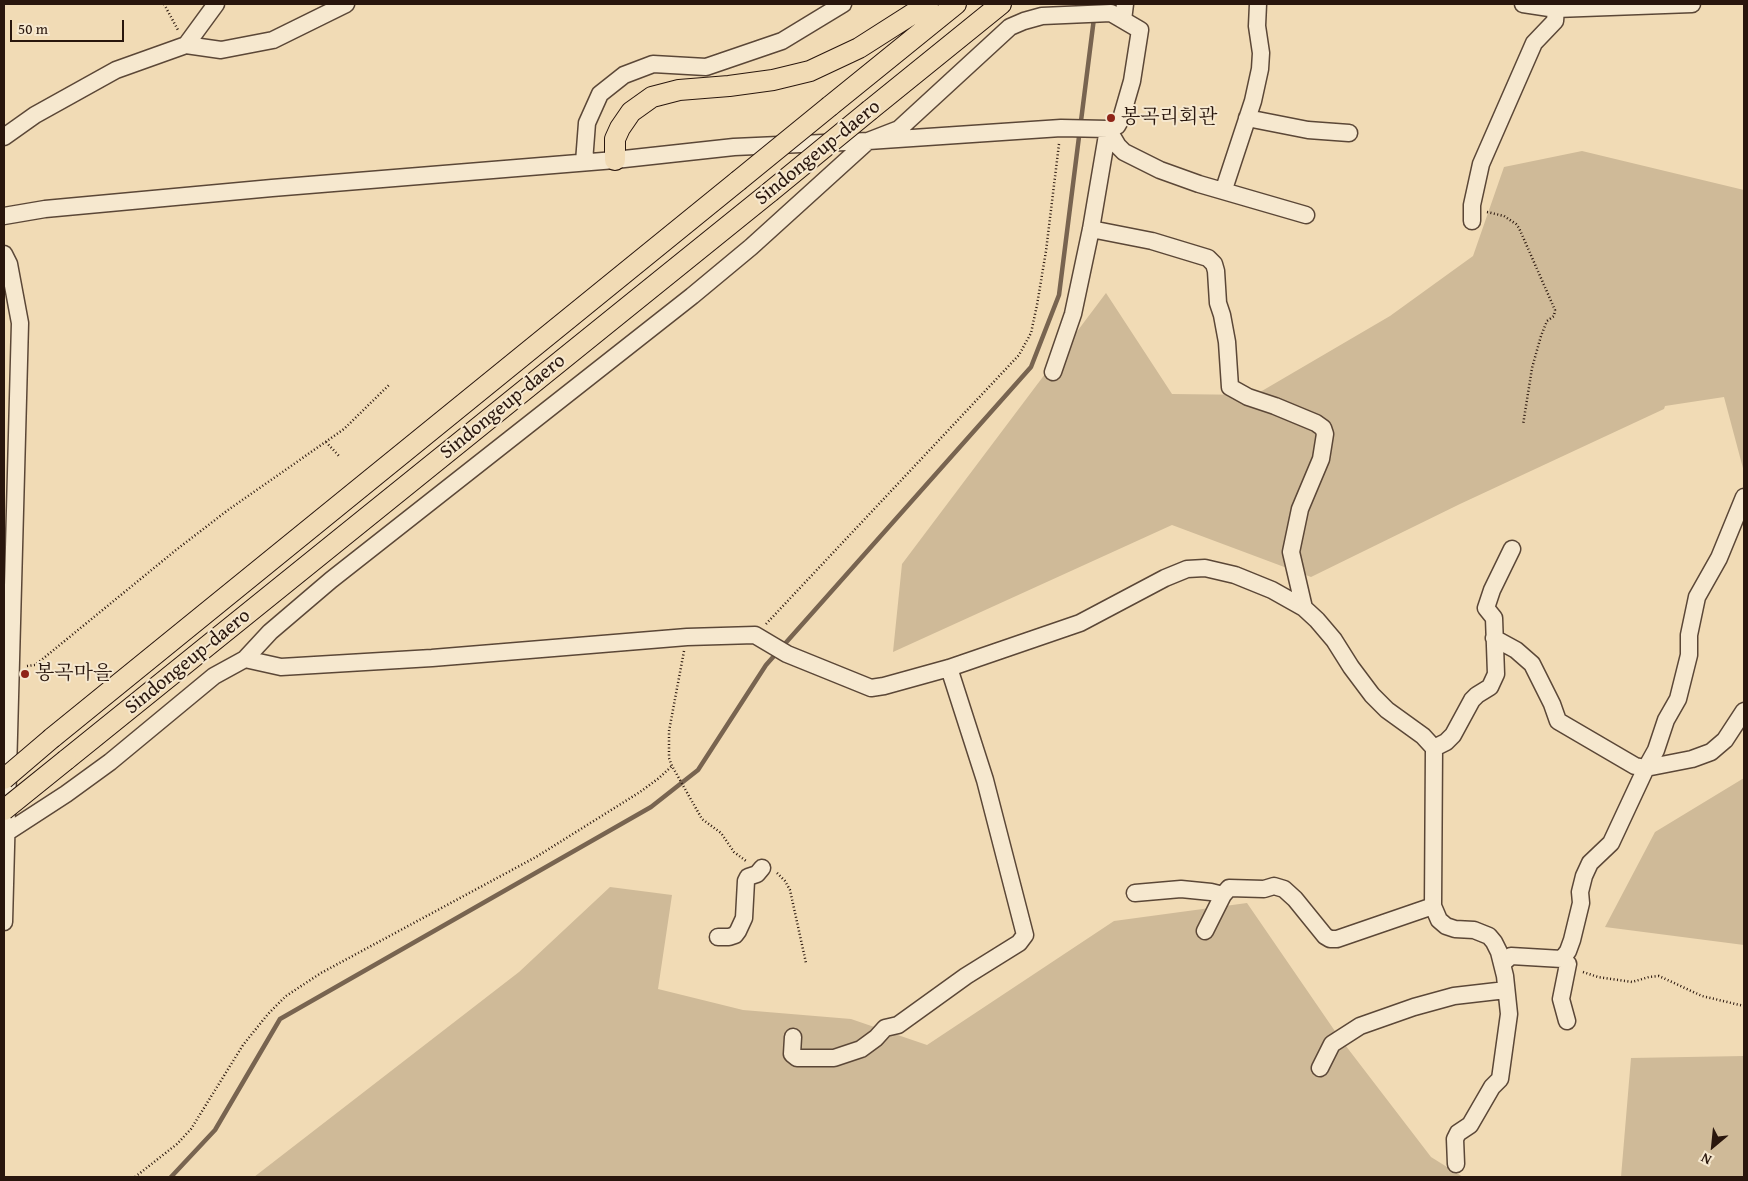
<!DOCTYPE html>
<html>
<head>
<meta charset="utf-8">
<style>
	body { margin:0 }
	#map { position:relative; width:1748px; height:1181px; overflow:hidden; background:#f1dbb5; font-family:"Gentium Book Plus",serif }
	canvas { display:block }
	.frame { position:absolute; inset:0; border:5px solid #29160d; pointer-events:none }
	.north { position:absolute; left:1688px; top:1121px; width:50px; height:50px; -webkit-text-stroke:4px #f6e8cf; paint-order:stroke; rotate:208deg; font-size:14px; font-weight:700; line-height:20px; text-align:center; color:#29160d }
	.north::after { content:''; display:block; margin:auto; width:18px; height:22px; background:#29160d; clip-path:polygon(50% 0,100% 100%,50% 72%,0 100%) }
	.scale { position:absolute; left:10px; top:20px; width:114px; height:22px; box-sizing:border-box; border:2px solid #29160d; border-top:0; padding-left:6px; font-size:15px; line-height:18px; white-space:nowrap; color:#29160d; -webkit-text-stroke:4px #f6e8cf; paint-order:stroke }
</style>
</head>
<body>
<div id="map">
<canvas width="1748" height="1181"></canvas>
<div class="frame"></div>
<div class="north">N</div>
<div class="scale">50 m</div>
</div>
<script>
const ctx = document.querySelector('canvas').getContext('2d');
ctx.lineJoin = 'round';
function fillPath(path, color) {
  ctx.fillStyle = color;
  ctx.fill(path, 'evenodd');
}
function toPath(rows) {
  const path = new Path2D();
  for (const r of rows) {
    path.moveTo(r[0], r[1]);
    for (let i = 2; i < r.length; i += 2) path.lineTo(r[i], r[i + 1]);
  }
  return path;
}
function trace(path, color, width, dash) {
  ctx.strokeStyle = color;
  ctx.lineWidth = width;
  ctx.lineCap = dash ? 'butt' : 'round';
  ctx.setLineDash(dash || []);
  ctx.stroke(path);
}
function drawText(font, color, halo, rows, align = 'center') {
  ctx.font = font + ' "Gentium Book Plus","Noto Serif KR",serif';
  ctx.lineWidth = 4;
  ctx.setLineDash([]);
  ctx.textBaseline = 'middle';
  ctx.strokeStyle = halo;
  ctx.fillStyle = color;
  for (const [text, x, y, turn = 0] of rows) {
    ctx.save();
    ctx.translate(x, y);
    ctx.rotate((+turn || 0) * Math.PI / 180);
    ctx.textAlign = isNaN(turn) ? turn : align;
    if (halo) ctx.strokeText(text, 0, 0);
    ctx.fillText(text, 0, 0);
    ctx.restore();
  }
}
const green = toPath([
	[1582,151,1744,190,1744,472,1724,397,1665,406,1664,409,1460,504,1311,577,1172,525,893,652,902,564,1106,293,1172,394,1255,395,1390,316,1473,256,1504,167],
	[1744,778,1744,945,1605,927,1655,832],
	[610,887,672,895,658,989,743,1010,851,1019,927,1045,1114,921,1247,903,1339,1037,1431,1157,1463,1177,254,1177,519,972],
	[1744,1056,1744,1177,1621,1177,1631,1058]
]);
const stream = toPath([
	[171,1177,215,1130,280,1019,651,807,698,770,766,665,1031,367,1059,295,1094,18]
]);
const path = toPath([
	[164,4,178,30],
	[1487,212,1504,216,1516,224,1519,228,1555,310,1554,316,1547,321,1541,336,1532,368,1523,425],
	[326,442,340,457],
	[766,624,1019,355,1031,333,1037,305,1046,251,1059,144],
	[684,651,669,731,669,758,672,766,702,819,721,833,734,852,746,861],
	[27,666,35,665,45,657,176,550,228,510,344,429,389,385],
	[777,873,785,881,790,890,806,963],
	[1583,972,1598,977,1632,982,1649,977,1659,976,1702,996,1744,1006],
	[135,1177,177,1144,191,1129,243,1045,268,1014,286,996,321,973,536,857,640,792,659,778,672,766]
]);
const minor = toPath([
	[1523,4,1556,9,1692,4],
	[1123,20,1125,4],
	[186,45,216,4],
	[1247,118,1308,130,1349,133],
	[1108,129,1118,146,1124,152,1160,170,1199,184,1306,215],
	[4,137,35,115,116,70,186,45,221,50,273,40,346,4],
	[584,162,587,123,600,94,624,75,653,64,706,67,782,41,843,4],
	[1224,189,1253,101,1260,69,1261,53,1257,26,1258,4],
	[4,216,45,209,272,188,615,160,734,147,868,141,1061,128,1108,129,1117,126,1121,119,1132,81,1140,30,1111,13,1042,16,1024,21,1010,27,899,129,868,141,751,247,692,296,331,580,270,632,245,659,281,667,432,658,687,637,755,635,787,654,871,688,884,686,949,668,1080,623,1165,578,1187,569,1205,568,1235,575,1272,590,1304,608,1291,552,1300,509,1321,459,1325,434,1323,428,1316,423,1275,406,1248,397,1230,387,1227,342,1222,315,1218,303,1216,271,1214,264,1208,258,1152,241,1091,229],
	[1472,221,1472,205,1481,164,1534,43,1555,21,1556,9],
	[4,254,9,264,20,323,4,922],
	[1053,372,1073,314,1091,229,1108,129],
	[1494,638,1516,650,1532,664,1552,704,1558,721,1635,766,1646,768,1656,750,1666,720,1678,699,1689,655,1689,635,1697,597,1719,558,1744,497],
	[1434,748,1446,742,1453,735,1472,700,1477,695,1490,687,1496,674,1494,618,1486,608,1492,590,1512,549],
	[6,833,66,794,110,762,214,676,245,659],
	[1135,893,1181,889,1211,892,1223,895],
	[1433,906,1439,920,1446,926,1455,929,1474,930,1489,936,1494,942,1499,952,1505,976,1509,1014,1500,1079,1492,1087,1470,1125,1458,1133,1455,1139,1456,1164],
	[1205,931,1223,895,1229,888,1264,889,1274,886,1284,889,1295,899,1325,936,1330,939,1337,939,1433,906,1434,748,1423,736,1387,710,1372,695,1351,667,1334,640,1317,620,1304,608],
	[718,937,729,937,735,935,738,931,744,918,746,881,748,877,757,874,762,868],
	[1562,959,1568,951,1572,940,1581,903,1580,892,1584,876,1590,863,1611,843,1646,768,1692,759,1711,752,1725,740,1744,711],
	[1503,963,1511,956,1562,959,1568,964,1561,999,1567,1021],
	[793,1037,792,1054,797,1058,834,1058,861,1049,876,1038,885,1028,898,1025,966,976,1019,943,1025,935,985,780,949,668],
	[1320,1068,1332,1044,1360,1026,1414,1007,1454,996,1506,990]
]);
const major = toPath([
	[830,106,956,4],
	[870,110,1001,4],
	[615,160,615,139,620,128,631,112,652,97,679,90,729,86,773,80,810,71,859,48,928,4],
	[52,738,738,181],
	[66,760,770,192]
]);
const majorBridge = toPath([
	[738,181,830,106],
	[770,192,870,110],
	[4,779,52,738],
	[4,810,66,760]
]);
const markers = [
	[1111,118,5,"#8f2418"],
	[25,674,5,"#8f2418"]
];
const poiNames = [
	["봉곡리회관",1121,118],
	["봉곡마을",35,674]
];
const streetNames = [
	["Sindongeup-daero",818,153,-39],
	["Sindongeup-daero",503,407,-39],
	["Sindongeup-daero",188,662,-39]
];
fillPath(green, '#cfba98');
trace(stream, '#786450', 4.5);
trace(minor, '#5b4737', 19);
trace(major, '#29160d', 22);
trace(path, '#29160d', 2.5, [1, 2.5]);
trace(minor, '#f6e8cf', 16);
trace(major, '#f1dbb5', 20);
trace(majorBridge, '#29160d', 22, []);
trace(majorBridge, '#f1dbb5', 20);
for (const [x, y, r, color] of markers) {
  const dot = new Path2D();
  dot.arc(x, y, r, 0, 2 * Math.PI);
  ctx.fillStyle = color;
  ctx.fill(dot);
  trace(dot, '#f6e8cf', 2);
}
drawText('20px', '#29160d', '#f6e8cf', poiNames, 'left');
drawText('20px', '#29160d', '#f6e8cf', streetNames);
</script>
</body>
</html>
